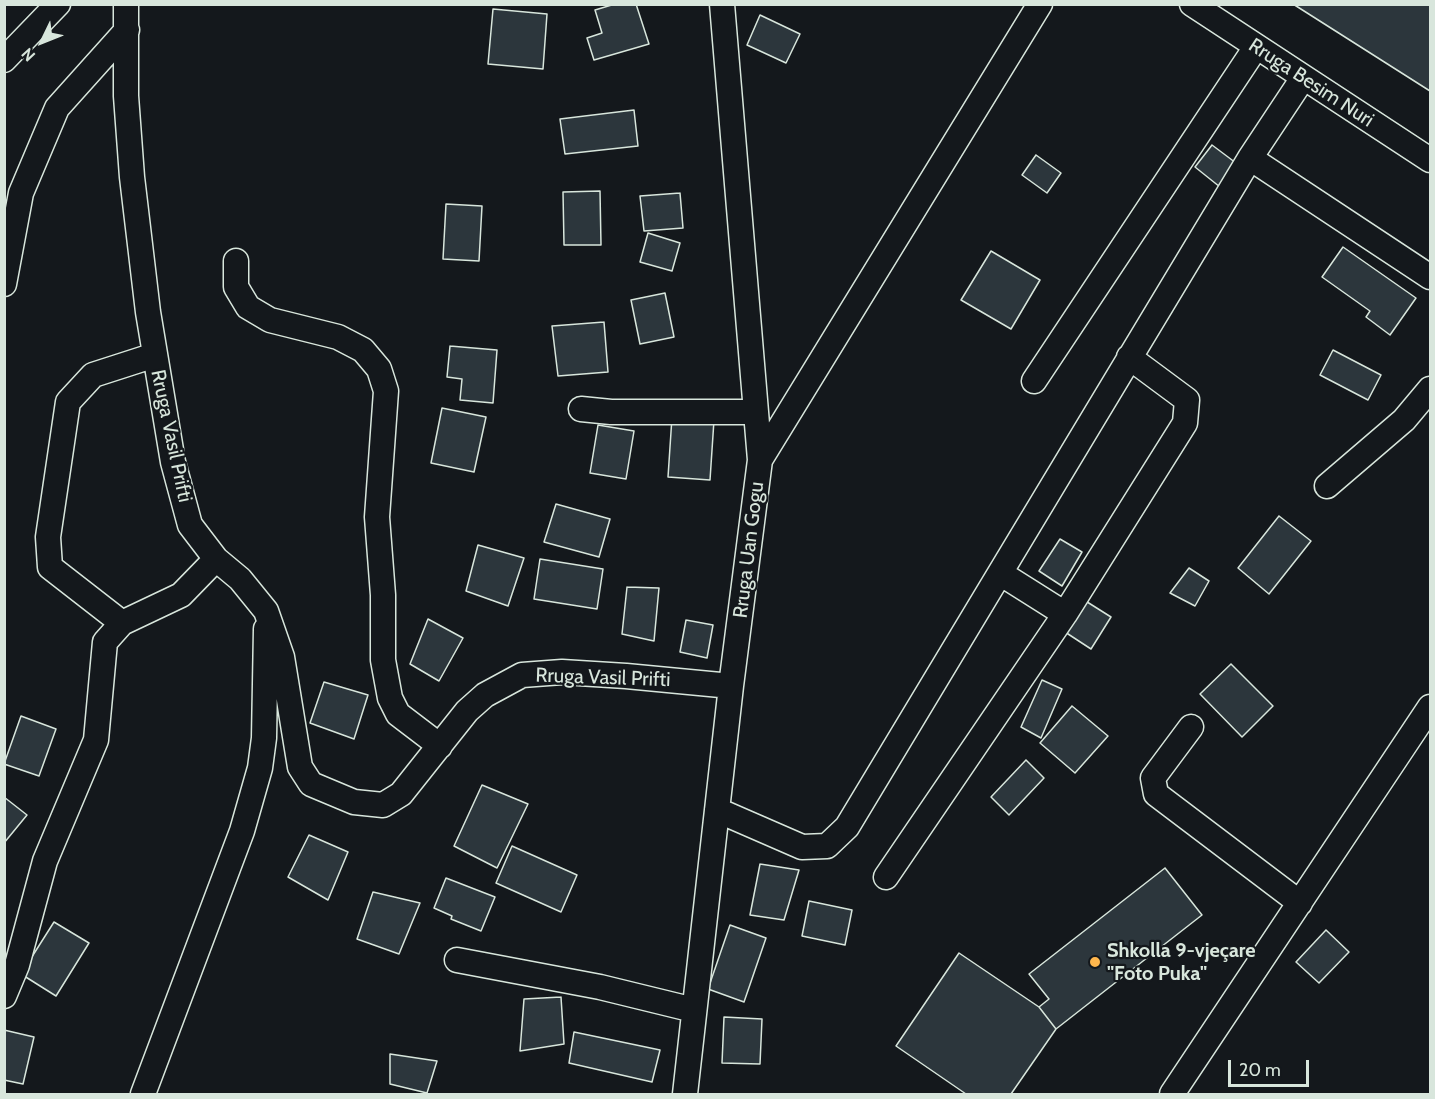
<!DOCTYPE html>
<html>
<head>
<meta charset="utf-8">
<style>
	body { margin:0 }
	#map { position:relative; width:1435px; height:1099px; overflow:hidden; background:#14181c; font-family:Cabin,sans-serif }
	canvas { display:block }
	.frame { position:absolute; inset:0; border:6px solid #d8e6dc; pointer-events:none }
	.north { position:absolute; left:12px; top:12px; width:60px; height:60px; -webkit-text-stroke:4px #14181c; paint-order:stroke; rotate:227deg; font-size:16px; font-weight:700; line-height:24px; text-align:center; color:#d8e6dc }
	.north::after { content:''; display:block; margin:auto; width:21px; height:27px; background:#d8e6dc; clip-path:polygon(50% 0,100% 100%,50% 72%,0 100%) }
	.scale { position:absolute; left:1228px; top:1060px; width:81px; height:27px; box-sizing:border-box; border:3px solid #d8e6dc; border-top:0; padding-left:8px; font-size:18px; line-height:21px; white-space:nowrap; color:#d8e6dc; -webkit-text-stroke:4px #14181c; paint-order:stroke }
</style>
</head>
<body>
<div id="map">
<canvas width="1435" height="1099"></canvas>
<div class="frame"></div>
<div class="north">N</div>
<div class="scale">20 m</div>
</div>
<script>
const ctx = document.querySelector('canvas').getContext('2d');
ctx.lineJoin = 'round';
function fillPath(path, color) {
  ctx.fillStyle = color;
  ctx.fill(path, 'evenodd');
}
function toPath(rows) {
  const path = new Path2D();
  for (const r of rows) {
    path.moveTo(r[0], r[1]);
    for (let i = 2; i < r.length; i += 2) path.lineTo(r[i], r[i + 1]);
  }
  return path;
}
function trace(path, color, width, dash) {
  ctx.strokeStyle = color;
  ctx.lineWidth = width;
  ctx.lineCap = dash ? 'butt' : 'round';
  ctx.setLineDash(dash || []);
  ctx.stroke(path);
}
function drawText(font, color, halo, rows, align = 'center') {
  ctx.font = font + ' Cabin,sans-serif';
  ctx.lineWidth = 4.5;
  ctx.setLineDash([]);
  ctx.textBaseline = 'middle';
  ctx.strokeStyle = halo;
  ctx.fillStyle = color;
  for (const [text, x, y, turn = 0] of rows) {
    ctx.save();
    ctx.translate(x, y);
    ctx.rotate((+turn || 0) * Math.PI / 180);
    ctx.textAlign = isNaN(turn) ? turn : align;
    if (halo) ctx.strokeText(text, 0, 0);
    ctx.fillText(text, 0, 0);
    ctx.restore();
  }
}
const building = toPath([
	[615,4,636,4,649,44,594,60,587,38,602,33,595,10,615,4],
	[1293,4,1430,4,1430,91,1293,4],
	[493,9,547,14,543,69,488,64,493,9],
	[760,15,800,34,786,63,747,45,760,15],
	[634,110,638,146,565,154,560,119,634,110],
	[1212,145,1236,163,1220,187,1195,167,1212,145],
	[1036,155,1061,173,1047,193,1022,175,1036,155],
	[600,191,601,245,564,245,563,192,600,191],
	[680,193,683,228,644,231,640,196,680,193],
	[446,204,482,206,479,261,443,259,446,204],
	[648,233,680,243,672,271,640,262,648,233],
	[1343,247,1416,298,1390,335,1366,317,1370,311,1322,277,1343,247],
	[991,251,1040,280,1011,329,961,300,991,251],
	[665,293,674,337,640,344,631,300,665,293],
	[604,322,608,372,558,376,552,326,604,322],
	[450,346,497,350,493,403,460,400,462,379,447,377,450,346],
	[1333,350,1381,375,1368,400,1320,375,1333,350],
	[442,408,486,417,474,472,431,463,442,408],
	[672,417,714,420,710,480,668,477,672,417],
	[598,425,634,431,626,479,590,473,598,425],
	[556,504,610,519,599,557,544,542,556,504],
	[1279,516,1311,541,1269,594,1238,568,1279,516],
	[1060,539,1082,552,1062,586,1039,571,1060,539],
	[478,545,524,558,508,606,466,591,478,545],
	[540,559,603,569,597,609,534,599,540,559],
	[1189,568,1209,581,1195,606,1170,593,1189,568],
	[627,587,659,588,654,641,622,634,627,587],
	[1084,600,1111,617,1091,649,1065,632,1084,600],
	[428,619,463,638,439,681,410,664,428,619],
	[686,620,713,625,707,658,680,652,686,620],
	[1231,664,1273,706,1242,737,1200,694,1231,664],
	[1042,680,1062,689,1041,738,1021,727,1042,680],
	[324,682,368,695,354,739,310,723,324,682],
	[1072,706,1108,736,1075,773,1040,743,1072,706],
	[21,716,56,729,39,776,4,764,21,716],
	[1026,760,1044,778,1009,815,991,797,1026,760],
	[482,785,528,804,497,868,454,846,482,785],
	[4,797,27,815,4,843,4,797],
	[309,835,348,852,328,900,288,877,309,835],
	[512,846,577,875,561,912,496,883,512,846],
	[760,864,799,870,784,920,750,915,760,864],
	[1165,868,1202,915,1056,1029,1039,1007,1049,999,1029,974,1165,868],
	[446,878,495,897,481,931,451,919,452,916,434,908,446,878],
	[373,892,420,903,399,954,357,939,373,892],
	[809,901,852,910,845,945,802,936,809,901],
	[54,922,89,943,56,996,21,974,54,922],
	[730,925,766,938,744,1002,708,989,730,925],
	[1326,930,1349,952,1319,983,1296,962,1326,930],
	[959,953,1039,1007,1056,1029,1011,1094,966,1094,896,1046,959,953],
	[561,997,564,1044,520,1051,524,999,561,997],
	[724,1017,762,1019,760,1064,722,1063,724,1017],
	[4,1030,34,1037,23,1084,4,1080,4,1030],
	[574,1032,660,1050,652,1082,569,1063,574,1032],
	[390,1054,437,1061,427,1093,390,1084,390,1054]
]);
const street = toPath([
	[126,4,126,96,132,177,148,312,173,462,190,525,216,559,240,579,266,611,282,657,300,767,311,784,354,802,383,805,401,794,467,711,485,695,522,675,562,672,626,676,731,686],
	[1192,4,1430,160],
	[4,60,58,4],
	[1250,158,1430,277],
	[236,261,236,287,248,307,270,320,338,337,363,350,379,369,386,391,377,517,383,595,383,660,390,698,398,714,440,746],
	[4,284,21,193,57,108,127,30],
	[1034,381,1256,47],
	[581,409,611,412,756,412],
	[760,460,1040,4],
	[1327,486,1404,420,1430,389],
	[1000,573,1065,614],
	[122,623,50,567,48,537,68,402,93,375,155,355],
	[1191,727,1153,778,1156,794,1300,903],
	[717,810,802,847,827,846,847,827,1250,158,1303,78],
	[886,877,1065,614,1185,423,1187,400,1129,357],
	[457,960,600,987,694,1010],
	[4,996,17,965,45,861,96,740,105,642,122,623,181,595,216,559],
	[143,1094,242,831,260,768,264,738,266,629],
	[685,1094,731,686,760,460,722,4],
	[1172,1094,1430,707]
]);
const markers = [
	[1095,962,6,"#ffb74d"]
];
const streetNames = [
	["Rruga Besim Nuri",1311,83,33],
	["Rruga Vasil Prifti",171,436,78],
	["Rruga Uan Gogu",749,550,-83],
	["Rruga Vasil Prifti",603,678,2]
];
const poiNames = [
	["Shkolla 9-vjeçare",1107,951],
	["\"Foto Puka\"",1107,974]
];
fillPath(building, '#2c363c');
trace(building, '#d8e6dc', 1.5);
trace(street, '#d8e6dc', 27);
trace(street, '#14181c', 24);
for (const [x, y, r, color] of markers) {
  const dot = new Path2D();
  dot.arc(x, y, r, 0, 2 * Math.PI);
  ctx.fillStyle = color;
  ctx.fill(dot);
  trace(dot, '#14181c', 2);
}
drawText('20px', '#d8e6dc', '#14181c', streetNames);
drawText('bold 20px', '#d8e6dc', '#14181c', poiNames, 'left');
</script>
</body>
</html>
